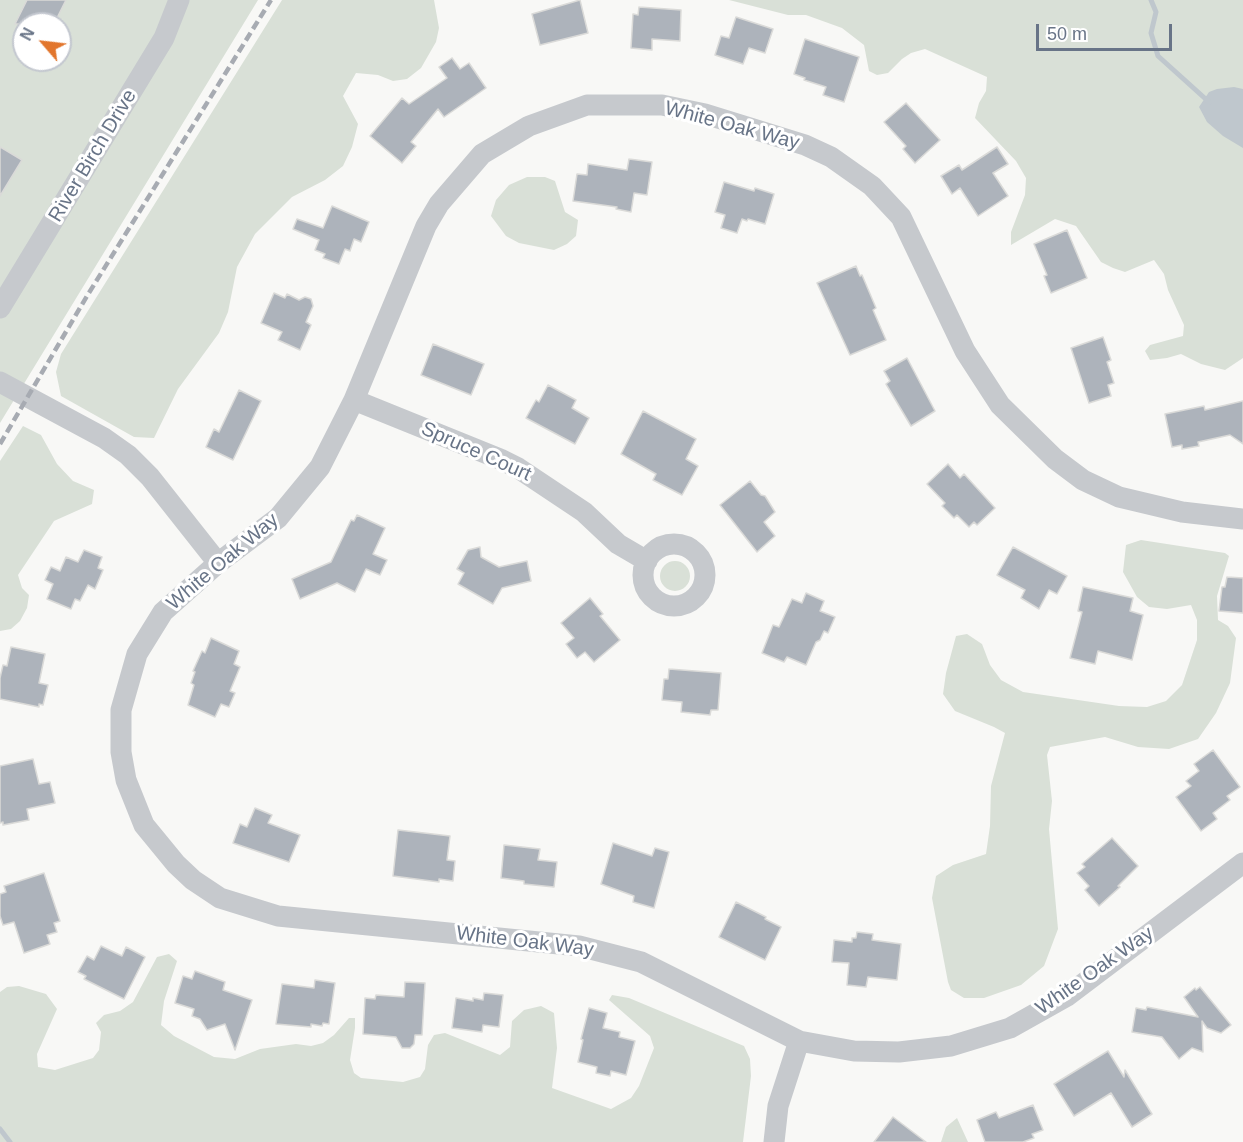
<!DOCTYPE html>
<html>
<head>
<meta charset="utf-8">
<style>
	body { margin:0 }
	#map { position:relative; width:1243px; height:1142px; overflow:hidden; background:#f8f8f6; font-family:Helvetica,sans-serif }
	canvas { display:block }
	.north { position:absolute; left:12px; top:12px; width:60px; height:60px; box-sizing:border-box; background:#fff; border:2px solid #c3c7cf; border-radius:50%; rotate:298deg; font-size:16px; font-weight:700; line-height:24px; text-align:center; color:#687487 }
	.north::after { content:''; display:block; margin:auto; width:21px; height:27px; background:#e2762d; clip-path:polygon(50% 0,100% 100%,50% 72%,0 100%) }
	.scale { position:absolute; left:1036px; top:24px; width:136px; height:27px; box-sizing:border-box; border:3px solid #687487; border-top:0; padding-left:8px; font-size:18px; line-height:21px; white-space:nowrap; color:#687487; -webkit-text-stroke:4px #fff; paint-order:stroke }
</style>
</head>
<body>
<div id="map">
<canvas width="1243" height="1142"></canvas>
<div class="north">N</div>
<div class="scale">50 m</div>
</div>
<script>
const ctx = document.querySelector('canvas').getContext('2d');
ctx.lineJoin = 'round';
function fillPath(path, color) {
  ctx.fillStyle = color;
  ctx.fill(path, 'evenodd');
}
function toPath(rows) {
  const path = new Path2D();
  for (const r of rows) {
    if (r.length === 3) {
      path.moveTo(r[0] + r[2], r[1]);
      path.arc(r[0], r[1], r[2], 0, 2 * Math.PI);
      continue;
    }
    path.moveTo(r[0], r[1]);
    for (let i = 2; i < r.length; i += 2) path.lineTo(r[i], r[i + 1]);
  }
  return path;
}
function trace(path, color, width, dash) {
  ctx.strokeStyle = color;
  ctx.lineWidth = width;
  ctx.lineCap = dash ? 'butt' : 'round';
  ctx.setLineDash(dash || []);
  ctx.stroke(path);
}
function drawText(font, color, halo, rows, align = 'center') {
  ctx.font = font + ' Helvetica,sans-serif';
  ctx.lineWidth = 6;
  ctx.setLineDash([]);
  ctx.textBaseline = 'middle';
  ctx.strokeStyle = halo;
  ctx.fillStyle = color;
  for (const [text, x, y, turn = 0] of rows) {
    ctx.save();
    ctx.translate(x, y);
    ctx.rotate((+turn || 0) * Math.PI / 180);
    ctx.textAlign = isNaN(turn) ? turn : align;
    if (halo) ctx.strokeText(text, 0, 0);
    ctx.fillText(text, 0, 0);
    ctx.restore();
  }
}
const green = toPath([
	[0,0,258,0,0,423],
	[24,24,60,24,60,60,24,60],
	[282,0,434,0,439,28,436,42,421,68,407,79,393,81,378,75,356,73,343,96,358,124,352,147,343,166,325,180,292,197,255,234,237,267,228,312,219,333,178,389,154,438,134,437,61,396,56,372,61,354],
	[729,0,1243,0,1243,358,1225,370,1201,364,1181,354,1167,358,1150,360,1145,351,1150,345,1183,336,1184,325,1168,290,1164,274,1154,260,1125,272,1113,268,1101,262,1076,226,1055,219,1011,245,1011,232,1025,195,1026,178,1016,161,975,118,979,103,986,91,987,77,925,49,911,53,902,59,888,73,877,75,869,71,864,45,842,28,806,15,788,15],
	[527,177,545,177,555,181,565,212,578,220,576,236,567,244,554,250,519,243,506,236,491,216,496,200,509,185],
	[23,426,41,435,57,464,73,481,94,490,92,504,54,521,18,575,22,588,29,595,27,608,20,621,11,629,0,631,0,461],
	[1141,540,1225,553,1229,556,1217,596,1218,620,1228,626,1236,638,1230,683,1216,713,1198,739,1169,749,1138,747,1105,737,1050,747,1047,755,1052,801,1049,829,1058,929,1044,966,1021,985,984,998,964,998,951,990,948,982,932,898,936,876,953,865,986,854,990,826,991,786,1005,733,994,727,955,711,943,694,946,673,956,636,967,634,982,644,990,665,1001,680,1023,692,1119,706,1147,707,1166,701,1182,685,1197,640,1197,620,1191,605,1167,609,1149,607,1137,597,1123,572,1126,545],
	[675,576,15],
	[169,954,177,961,164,1001,161,1025,174,1036,214,1057,235,1059,260,1049,296,1044,311,1046,323,1043,334,1035,349,1018,355,1018,355,1028,350,1060,354,1073,361,1078,403,1082,420,1077,425,1069,428,1045,434,1035,445,1033,500,1055,510,1047,512,1021,524,1010,541,1006,554,1013,557,1048,552,1088,611,1109,631,1098,639,1086,654,1048,650,1036,609,1000,612,995,629,998,744,1046,750,1059,751,1076,743,1142,0,1142,0,992,7,987,19,986,46,994,57,1009,37,1054,38,1067,55,1070,93,1058,99,1050,101,1032,96,1023,104,1015,120,1011,133,1002,157,957],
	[957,1118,968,1142,941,1142,946,1127]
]);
const water = toPath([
	[1234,87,1243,89,1243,148,1223,136,1207,122,1199,107,1209,92,1217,89]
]);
const stream = toPath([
	[1151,0,1156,12,1151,33,1158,56,1209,102],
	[0,1129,10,1142]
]);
const building = toPath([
	[27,0,66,0,54,24,15,24,27,0],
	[580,0,588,33,540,45,532,14,580,0],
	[639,7,681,10,680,41,652,39,652,50,631,48,633,14,638,15,639,7],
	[736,17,773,29,765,53,749,48,743,64,715,55,721,36,729,38,736,17],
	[805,39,859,57,844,102,823,95,826,87,804,80,805,78,794,74,805,39],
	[452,58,460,69,469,63,486,88,444,117,438,109,411,142,416,146,402,163,370,136,402,98,409,104,447,78,439,67,452,58],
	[906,103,940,140,915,163,903,149,906,146,884,122,906,103],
	[0,147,22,160,0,196,0,147],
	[997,147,1008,164,993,173,1008,196,978,216,960,188,952,194,941,176,959,165,962,170,997,147],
	[629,159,652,162,647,195,634,193,631,212,616,209,617,207,573,201,577,174,587,175,588,164,627,170,629,159],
	[724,182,754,191,755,188,774,194,765,224,748,219,747,221,742,219,737,233,721,228,725,215,715,212,724,182],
	[332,206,369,222,361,242,354,239,350,251,345,249,339,264,323,258,325,254,315,250,319,240,293,229,297,219,323,228,332,206],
	[1067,230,1087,278,1051,293,1044,276,1047,275,1034,244,1067,230],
	[856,266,860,276,862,275,876,308,873,310,886,340,850,355,817,283,856,266],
	[274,293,285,298,287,294,299,300,305,297,311,299,313,306,306,322,311,325,300,350,278,340,282,332,261,323,274,293],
	[1103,337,1111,360,1107,362,1114,383,1108,385,1111,396,1089,403,1071,348,1103,337],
	[433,344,484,364,471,395,421,375,433,344],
	[907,358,935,411,911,426,886,384,890,381,884,371,907,358],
	[548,385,576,400,572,408,589,418,575,444,526,418,536,400,539,402,548,385],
	[239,390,261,401,233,460,206,447,214,429,219,432,239,390],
	[1243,401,1243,444,1230,435,1198,442,1199,446,1182,449,1182,445,1172,447,1165,414,1204,406,1205,410,1243,401],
	[643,411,696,439,686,459,698,466,682,495,653,480,656,474,621,454,643,411],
	[948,464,960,478,964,474,995,508,977,525,974,522,969,527,957,515,954,518,942,506,945,503,927,484,948,464],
	[750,481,761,495,765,496,775,512,764,522,775,536,757,552,720,505,750,481],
	[357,515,385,528,373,554,387,560,380,575,366,569,355,592,337,583,300,599,292,579,331,562,351,520,354,521,357,515],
	[480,547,481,557,499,567,527,561,531,581,502,588,493,604,458,584,464,573,457,569,468,550,480,547],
	[1013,547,1067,576,1057,594,1049,590,1039,609,1021,598,1025,590,997,575,1013,547],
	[84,550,102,557,98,568,103,570,95,589,88,585,80,601,75,599,71,609,47,599,53,584,45,580,51,567,60,571,66,557,78,562,84,550],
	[1227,577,1243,578,1243,613,1219,611,1222,587,1225,587,1227,577],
	[1083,587,1133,598,1130,611,1143,615,1132,660,1098,651,1095,664,1070,658,1082,612,1078,611,1083,587],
	[806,593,824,601,820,611,835,617,828,633,824,631,820,640,816,642,806,665,787,657,784,662,762,653,773,625,779,627,792,599,802,603,806,593],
	[590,598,603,614,600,616,620,640,594,662,585,652,577,658,566,644,574,638,561,623,590,598],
	[211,638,239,651,234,664,240,667,230,691,235,693,229,707,221,704,215,717,188,705,194,685,191,683,195,672,193,671,202,651,205,653,211,638],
	[11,647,45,654,39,683,48,685,43,705,39,704,39,707,0,699,0,678,3,665,7,666,11,647],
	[669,669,721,673,718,710,711,710,710,715,681,712,682,702,662,700,664,679,668,679,669,669],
	[1213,750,1240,787,1227,796,1230,800,1213,813,1217,819,1201,831,1176,797,1191,786,1186,781,1199,771,1194,764,1213,750],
	[33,759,39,784,50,782,55,803,27,809,29,820,3,825,3,822,0,823,0,766,33,759],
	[255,808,272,815,268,823,300,835,289,862,233,843,240,824,247,827,255,808],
	[398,830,450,836,447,860,455,861,453,881,439,879,439,882,393,876,398,830],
	[1112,838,1138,866,1118,886,1120,887,1099,906,1085,890,1089,886,1077,873,1085,867,1082,864,1112,838],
	[613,843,652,856,655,848,669,852,654,908,633,902,634,896,601,884,613,843],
	[504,845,540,849,538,860,557,862,554,887,524,884,524,881,501,878,504,845],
	[44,873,60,921,54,923,57,932,47,935,50,944,24,953,14,922,3,925,0,916,0,894,6,892,4,886,44,873],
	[736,902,766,917,765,919,781,927,765,960,719,937,736,902],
	[857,932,873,934,872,940,901,944,897,980,868,977,866,987,847,985,849,963,832,962,834,940,852,942,852,938,856,938,857,932],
	[101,946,122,956,126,947,145,957,124,999,84,979,86,976,78,972,87,956,94,960,101,946],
	[195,971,225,982,223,990,252,1000,235,1050,225,1024,207,1030,200,1019,192,1016,194,1009,175,1003,183,976,192,979,195,971],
	[315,980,335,983,329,1024,323,1023,322,1026,311,1024,311,1027,276,1024,282,984,314,988,315,980],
	[405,982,425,983,422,1035,415,1035,414,1044,410,1048,402,1048,396,1037,363,1034,365,998,375,999,376,995,404,997,405,982],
	[1200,987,1231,1025,1221,1033,1207,1028,1202,1021,1203,1052,1192,1048,1179,1059,1162,1037,1132,1032,1136,1008,1146,1010,1147,1007,1198,1017,1184,997,1195,988,1196,990,1200,987],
	[484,993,503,995,499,1027,483,1025,482,1032,452,1028,456,998,473,1001,473,998,483,1000,484,993],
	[589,1008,607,1013,603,1028,620,1032,619,1037,635,1041,626,1075,611,1071,610,1076,596,1073,597,1067,578,1062,583,1040,581,1039,589,1008],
	[1108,1051,1124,1077,1125,1070,1152,1114,1132,1127,1111,1093,1074,1116,1054,1084,1108,1051],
	[1033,1105,1043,1130,1032,1134,1034,1138,1023,1142,985,1142,977,1120,996,1112,999,1118,1033,1105],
	[893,1117,926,1142,874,1142,893,1117]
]);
const minor = toPath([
	[0,308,164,38,179,0],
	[0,382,104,438,128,455,150,477,218,563],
	[354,400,500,459,518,468,584,512,618,544,647,561],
	[1243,519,1182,512,1119,497,1083,480,1055,459,1000,405,965,351,901,217,872,186,831,157,805,145,705,114,662,105,587,105,529,126,482,154,439,204,426,226,354,400,320,467,278,518,218,563,163,612,137,654,121,710,121,752,126,780,144,825,176,864,193,880,220,898,278,916,579,946,641,962,799,1041,854,1051,899,1052,951,1046,1010,1028,1067,996,1243,863],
	[674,575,31],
	[774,1142,778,1106,799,1041]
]);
const rail = toPath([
	[0,444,87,296,271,0]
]);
const streetNames = [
	["White Oak Way",732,126,15],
	["River Birch Drive",93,156,-59],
	["Spruce Court",476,452,24],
	["White Oak Way",223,562,-40],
	["White Oak Way",525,942,7],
	["White Oak Way",1095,971,-35]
];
fillPath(green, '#d9e0d7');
fillPath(water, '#bfc7cd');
trace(stream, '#bfc7cd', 5);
fillPath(building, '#adb3bb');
trace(building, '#dadad8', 1.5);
trace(minor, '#c6c9cd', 21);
trace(rail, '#a7abb2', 4.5, [9, 4.5]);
drawText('20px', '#687487', '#fff', streetNames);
</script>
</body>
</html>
